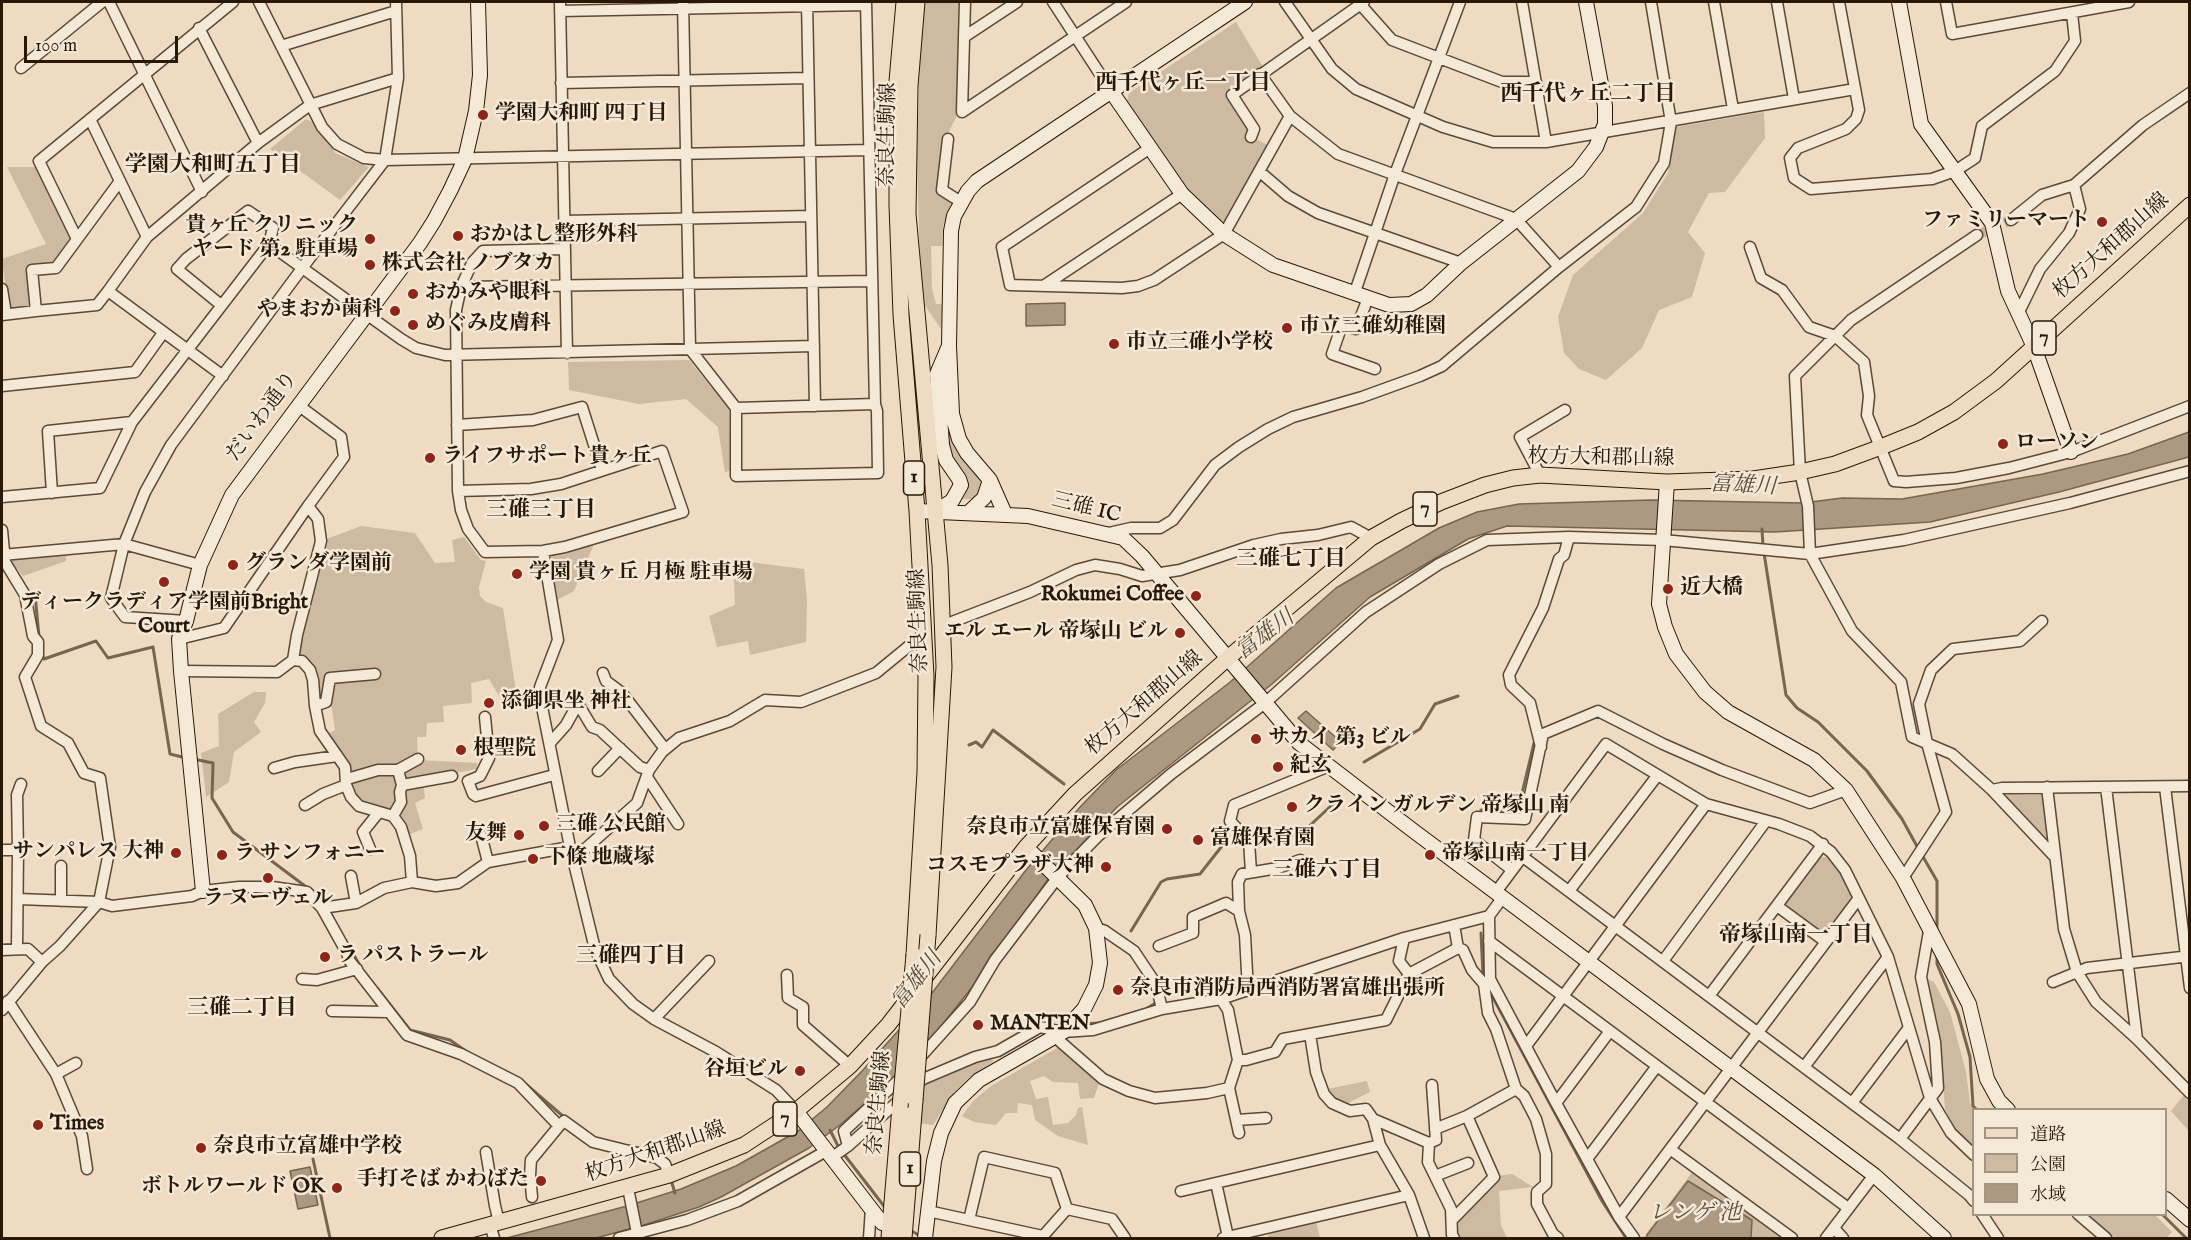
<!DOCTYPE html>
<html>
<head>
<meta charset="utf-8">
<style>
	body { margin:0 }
	#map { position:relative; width:2191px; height:1240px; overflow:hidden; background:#eedbc1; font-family:"IM FELL English","Noto Serif JP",serif }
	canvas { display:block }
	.frame { position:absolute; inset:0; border:3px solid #2a1806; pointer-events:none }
	.legend { position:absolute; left:1972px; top:1108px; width:195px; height:108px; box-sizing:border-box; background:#f4e8d7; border:2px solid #a39583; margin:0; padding:8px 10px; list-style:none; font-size:18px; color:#2a1806 }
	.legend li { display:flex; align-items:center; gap:12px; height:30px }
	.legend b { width:30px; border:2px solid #a39583 }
	.scale { position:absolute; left:24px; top:36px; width:154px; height:27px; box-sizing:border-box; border:3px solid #2a1806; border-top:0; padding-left:8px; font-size:18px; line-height:21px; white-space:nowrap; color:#2a1806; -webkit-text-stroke:4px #f4e8d7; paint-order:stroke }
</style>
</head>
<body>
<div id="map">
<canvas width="2191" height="1240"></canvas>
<div class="frame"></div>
<ul class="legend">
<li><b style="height:8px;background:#eedbc1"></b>道路</li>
<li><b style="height:16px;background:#cdbaa1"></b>公園</li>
<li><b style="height:16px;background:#ab9981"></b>水域</li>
</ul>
<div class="scale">100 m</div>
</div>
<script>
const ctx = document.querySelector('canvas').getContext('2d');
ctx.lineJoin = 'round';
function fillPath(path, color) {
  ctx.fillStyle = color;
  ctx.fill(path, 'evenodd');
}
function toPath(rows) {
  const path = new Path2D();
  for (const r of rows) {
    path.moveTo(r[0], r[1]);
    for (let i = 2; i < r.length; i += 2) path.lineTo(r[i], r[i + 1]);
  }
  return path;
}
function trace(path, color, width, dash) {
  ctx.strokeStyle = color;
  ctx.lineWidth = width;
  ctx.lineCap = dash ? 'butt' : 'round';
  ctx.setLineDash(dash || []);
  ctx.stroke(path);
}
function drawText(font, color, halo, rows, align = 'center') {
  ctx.font = font + ' "IM FELL English","Noto Serif JP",serif';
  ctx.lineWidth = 5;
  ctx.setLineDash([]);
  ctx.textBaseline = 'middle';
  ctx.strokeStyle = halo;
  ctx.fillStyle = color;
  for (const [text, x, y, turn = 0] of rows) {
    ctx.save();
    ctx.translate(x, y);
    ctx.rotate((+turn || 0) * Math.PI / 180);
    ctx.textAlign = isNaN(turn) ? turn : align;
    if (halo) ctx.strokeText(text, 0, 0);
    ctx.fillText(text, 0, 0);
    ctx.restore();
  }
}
const green = toPath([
	[925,2,960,2,958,114,945,139,938,192,952,201,943,226,942,246,931,246,932,289,936,304,944,304,941,329,921,300,917,158,920,50],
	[1236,22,1263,67,1226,95,1250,130,1249,136,1268,145,1226,221,1219,221,1189,191,1127,101,1129,93],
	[1764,112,1765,138,1725,192,1709,193,1688,232,1705,253,1692,297,1659,310,1642,348,1606,380,1579,369,1564,353,1558,317,1573,275,1643,213,1668,173,1676,127],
	[306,119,322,127,335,153,369,167,340,200,270,149],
	[7,167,36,167,70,236,70,241,55,262,31,266,30,304,27,308,11,309,8,307,2,259,46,244],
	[689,360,729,409,731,469,725,473,718,427,686,399,639,404,569,390,568,362],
	[947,412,983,485,983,489,976,497,971,499,962,499,966,493,967,478,948,451],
	[361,526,415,533,435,563,455,562,452,540,464,537,481,560,486,561,479,587,480,596,486,602,503,608,516,691,499,696,489,679,471,683,472,703,443,706,444,722,427,723,426,737,417,737,418,760,477,763,477,769,423,779,425,798,415,803,423,829,405,836,403,825,357,800,325,735,335,730,330,697,317,702,315,680,296,657,324,540],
	[594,544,574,591,553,602,548,561,553,554],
	[66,555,66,561,23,576,10,560],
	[733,560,804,569,807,600,806,642,750,655,748,641,717,647,709,616,735,605],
	[254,692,266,692,265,703,254,722,261,732,234,752,229,782,206,797,201,753,219,746,218,714],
	[2040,792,2044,797,2048,836,2046,839,2005,798,2008,793],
	[1818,857,1828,857,1843,877,1851,893,1851,900,1823,937,1782,906],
	[1926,978,1934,982,1950,1012,1966,1072,1970,1103,1975,1109,1974,1110,1973,1149,1957,1132,1945,1109,1940,1043],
	[1062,1047,1101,1078,1094,1098,1080,1099,1078,1083,1053,1082,1044,1076,1030,1081,1036,1099,1048,1097,1053,1125,1068,1123,1076,1115,1078,1108,1082,1107,1088,1145,1058,1136,1035,1120,1032,1105,1018,1103,1017,1113,1006,1113,996,1125,974,1122,962,1116,974,1100,991,1086,1057,1048],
	[992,1059,994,1061,970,1077,954,1092,933,1125,919,1123,922,1084,979,1060],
	[1367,1081,1370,1092,1344,1105,1334,1101,1327,1089],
	[2184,1095,2189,1101,2189,1131,2171,1111],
	[1693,1171,1784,1238,1643,1238],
	[1512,1174,1533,1187,1499,1191,1501,1225,1507,1238,1459,1238,1455,1223,1497,1176],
	[2086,1215,2155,1215,2172,1232,2166,1238,2117,1238,2114,1236,2112,1238],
	[1316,1221,1320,1238,1267,1238,1270,1233]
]);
const water = toPath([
	[1065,303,1065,325,1026,326,1026,304,1065,303],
	[2189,432,2189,457,2059,492,1930,522,1775,532,1507,526,1468,539,1370,597,1272,684,1117,807,1046,882,1004,944,991,955,973,986,935,1034,895,1077,840,1125,809,1148,721,1197,699,1207,644,1225,596,1238,507,1238,627,1206,681,1189,736,1166,798,1131,827,1107,863,1070,932,993,1026,870,1081,806,1116,770,1229,683,1336,588,1439,528,1477,512,1519,504,1651,500,1803,503,1842,498,1902,499,2043,474,2128,454,2189,432],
	[1306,711,1341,742,1333,750,1298,718,1306,711],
	[310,1167,318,1205,298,1209,290,1171,310,1167],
	[1688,1181,1752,1220,1751,1238,1647,1238,1647,1235,1688,1181]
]);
const stream = toPath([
	[1762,529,1763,546],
	[1764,553,1786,695,1797,708,1818,722,1867,771,1902,819,1919,850],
	[35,594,39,637],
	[42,655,44,659,96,641,108,658,153,647,170,754,186,758],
	[969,745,976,742,982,747,993,730,1064,784],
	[193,759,213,763,212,798,233,832,309,889],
	[1364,762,1420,729,1435,704,1458,696],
	[1481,810,1514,811,1519,806,1534,743],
	[1252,843,1285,838,1304,831,1334,803],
	[1922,855,1937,881,1937,929],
	[1131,931,1161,882,1167,879,1200,874,1222,846,1221,835,1227,829,1236,834,1245,845],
	[1481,933,1483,976],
	[350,948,360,966],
	[1937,954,1937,964,1958,1014,1970,1057,1973,1106,1977,1110],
	[377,988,410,1030,450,1040,470,1054],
	[1489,990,1602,1201,1626,1238],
	[1146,1009,1157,1002],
	[1083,1024,1099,1023],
	[521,1080,564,1117],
	[830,1130,839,1148],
	[629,1146,663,1153,665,1159],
	[843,1153,887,1210],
	[313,1159,330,1238],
	[671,1180,675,1193],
	[2162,1214,2186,1238],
	[910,1230,922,1237]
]);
const streetTunnel = toPath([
	[1977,235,2011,220]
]);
const street = toPath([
	[109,2,202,192],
	[259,2,322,127,337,144,364,158,385,160,869,150],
	[560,2,567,353],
	[683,2,690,349,736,408,875,404],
	[807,2,815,406],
	[965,2,962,112,1126,2],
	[1053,2,1111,91],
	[1285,2,1332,69,1356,89,1443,127,1493,142,1546,142,1855,89],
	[1522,2,1546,142],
	[1714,2,1733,109],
	[1777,2,1794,99],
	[1839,2,1859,110,1856,119,1846,129,1798,148,1790,158,1794,178,1811,189,1932,179,1955,171,1975,158,1982,126,2055,71,2075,41,2072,13],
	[1946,2,1952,34,2129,2],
	[1360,4,1392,40,1502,82,1536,82],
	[560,11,866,5],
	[199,28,258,143],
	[964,37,1017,2],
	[281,46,396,11],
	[21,68,102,2],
	[1260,74,1290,116,1338,154,1516,219,1559,267],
	[561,83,808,78],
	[90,119,147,237],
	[1251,137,1254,129,1232,95,1364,2],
	[948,139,942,190,961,202],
	[1150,148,1002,247,1010,285,1122,288,1138,286,1154,280,1224,234,1290,116],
	[1259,171,1288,196,1318,213,1461,263],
	[2011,220,2042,195,2074,185],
	[564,221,811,216],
	[1977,235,1851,320,1795,376,1800,472,1808,506,1810,554,1852,631,1901,682,1912,737,1952,754,1992,790],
	[77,239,39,161,233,2],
	[1750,247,1761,278,1782,290,1809,327,1835,336,1864,362,1869,396,1867,415,1894,481,1906,482,1956,478,2009,468,2071,452,2190,406],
	[1045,285,1182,194],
	[461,287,872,281],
	[2,289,6,314],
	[108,291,97,305,36,311,32,270,56,268,120,181],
	[1355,292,1395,174,1460,2],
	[1368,298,1356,329,1342,325,1332,354,1375,369],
	[221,305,177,269,186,259,248,211,273,228,269,244],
	[2018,314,2040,269,2069,233,2080,209,2074,185,2143,125,2190,93],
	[2,315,36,311],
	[223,376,108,291,147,237,258,143,310,105,398,78],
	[2,386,135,372,163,333],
	[736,408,736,476,878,473,877,411,875,404,866,2],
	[457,425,533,420,582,407,602,470],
	[1540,475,1520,437,1565,410],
	[458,491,531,489,561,484,662,451,683,512,565,547,543,551,485,552,468,529,461,510,458,491,456,310,461,287,472,263,483,251,565,249],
	[52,493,48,431,132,422],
	[2,497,100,488,132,422,269,244,401,339,416,348,445,355,814,346],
	[2,530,5,562,25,595,33,636,38,642,38,655,25,677,41,726,68,743,84,773,100,778,110,847,99,902,18,899],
	[1109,533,1131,528,1160,528,1173,520,1215,465,1239,447,1268,429,1293,417,1362,397,1420,376,1442,366,1559,267,1636,207,1664,163,1671,122,1651,2],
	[543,551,558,640,540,687,541,702,570,847,595,949,609,979,633,1004,654,1019,716,1052,776,1090,796,1111],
	[2,555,124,544,200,565],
	[186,621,125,617,111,598,124,544,145,492,171,445,303,267,385,160,398,78,396,2],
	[952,622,1030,592,1076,570,1095,565,1120,569,1142,576,1180,570,1254,545,1281,539,1318,535,1351,527,1371,538],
	[179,639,224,628,308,506,344,457,341,437,298,405],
	[293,660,302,661,310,670,313,680,315,706,320,731,345,767,346,785,351,797,359,806,393,816,401,827,410,856,412,882],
	[181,671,277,672,293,660,297,635,321,541,318,519,308,506],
	[603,673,606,681,622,693,665,749],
	[315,706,326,702,330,678,375,674],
	[580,707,592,727,600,730,640,767,649,770],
	[485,717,489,758,480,776,468,781,473,794,476,796,554,775],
	[550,743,566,725,576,707],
	[1541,747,1530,703,1511,685,1509,675,1543,608,1559,559,1564,555,1569,537,1663,540,1810,554,1904,540,2070,503,2190,471],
	[274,768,295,762,337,756],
	[398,770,418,759],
	[598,771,620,748],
	[647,777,678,824],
	[347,779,378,770,398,770,402,785,400,792,401,802,393,816],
	[402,785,452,776],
	[2047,787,2064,929,2077,972,2096,1002,2137,1039,2190,1093],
	[2106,787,2137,1039],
	[2165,787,2190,988],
	[305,805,323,794,346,785],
	[481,835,488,862],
	[370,849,363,832,379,812],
	[2,850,18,850,17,949],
	[18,850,17,795,21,784],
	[572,855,585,849,637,803,649,770,662,752,679,738,730,721,765,700,801,702,876,673,915,641],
	[2054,856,1992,790,2002,788,2190,786],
	[1523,857,1900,1139,1969,1195,1974,1201],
	[1512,870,1474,840,1477,817,1525,819,1543,734,1598,711,1663,744,1722,770,1810,803,1846,790],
	[1251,872,1249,841,1230,821,1234,805,1329,766],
	[351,876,356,903],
	[1903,878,1946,812,1927,743,1919,704,1931,670,1953,649,2020,641,2042,621],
	[1569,891,1657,776],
	[1496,892,1606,744,1706,804,1779,824,1810,836,1831,852,1845,870,1888,957,1930,1098,1951,1133,1974,1155],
	[1503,897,1489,916,1490,979,1556,1103,1619,1217,1634,1238],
	[61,901,61,866],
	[1777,906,1826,942],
	[322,908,356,903,384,888,412,882,436,886,458,883,488,862,570,847],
	[1239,911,1238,882,1242,874,1278,868,1300,860],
	[1454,925,1458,948,1463,950,1472,970,1484,984,1488,1013,1496,1029,1516,1089,1524,1096,1536,1119,1546,1154,1546,1184,1537,1192,1537,1204,1553,1234,1558,1238],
	[1096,928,1105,931,1134,951,1156,984,1162,1009],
	[1489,941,1848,1208],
	[1159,946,1193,933,1193,917,1226,903,1239,911,1245,935,1248,991],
	[2,950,28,949,42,962],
	[1663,961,1766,821],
	[1409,974,1458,948],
	[787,975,788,998,803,1007,803,1025,850,1066],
	[302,979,317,980,357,969],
	[2053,982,2087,968,2190,956],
	[1709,996,1823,844],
	[8,1001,56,1074,82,1136,87,1169],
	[2,1010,42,962,60,946,99,902,112,906,192,896,203,891,239,887,272,887,307,892,322,908,347,953,349,960,407,1035,461,1054,518,1083,559,1126,564,1121,593,1142,657,1158,665,1164,669,1175],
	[332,1011,387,1012],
	[654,1019,709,961],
	[1310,1034,1316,1072,1324,1094,1332,1103,1350,1111,1366,1109,1373,1119],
	[1055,1037,1103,1079,1129,1091,1155,1098,1207,1093,1229,1088,1238,1060,1228,1010,1221,999],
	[1526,1046,1706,804],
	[1238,1060,1246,1060,1275,1052,1283,1039,1386,1020,1409,974,1399,961,1404,938],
	[916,1062,970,1002,995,960,1058,877,1098,836,1171,774,1265,703,1366,612,1439,564,1487,540,1569,537],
	[1804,1067,1888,957],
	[56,1074,76,1063],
	[1432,1085,1436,1140,1429,1143,1428,1162,1451,1209,1452,1235,1454,1238],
	[1229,1088,1239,1133],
	[1556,1103,1610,1031],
	[1852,1103,1908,1029],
	[1237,1120,1266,1118],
	[1435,1129,1467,1116,1516,1089],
	[1900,1139,1938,1088,1935,1042,1921,977,1929,931],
	[848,1146,923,1079,975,1057,998,1051,1040,1027,1063,1032,1093,1030,1162,1009,1221,999,1404,938,1489,916],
	[1670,1149,1792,1238],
	[486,1152,495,1206,499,1222],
	[831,1158,848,1146,844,1131,903,1076],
	[1587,1159,1657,1066],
	[1435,1176,1468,1163],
	[1216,1183,1228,1237],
	[628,1188,638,1238],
	[1181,1191,1380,1145],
	[532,1197,530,1175,531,1160,559,1126],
	[1067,1209,1112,1219,1125,1238],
	[928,1211,969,1220,1038,1235,1043,1236,1067,1209,1055,1173,984,1157,969,1220],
	[1982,1214,1998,1238],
	[2078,1214,2106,1238],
	[1619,1217,1859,898],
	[1452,1220,1494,1177,1467,1116],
	[490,1225,494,1238],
	[1834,1228,1843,1238],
	[619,1238,687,1220,738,1201,826,1151],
	[869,1238,871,1208],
	[1223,1238,1409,1195],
	[1424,1238,1409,1195,1380,1145,1373,1119,1429,1143],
	[1826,1238,1874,1175]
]);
const secondary = toPath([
	[1899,2,1921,124,1992,223,2008,291,2034,347,2071,452],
	[1111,91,1182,194,1224,234,1273,265,1389,305,1411,304,1427,295,1461,263,1578,171,1596,147,1605,124,1605,106,1586,2],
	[1667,482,1659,604,1665,627,1676,654,1705,692,1728,712,1814,760,1846,790,1903,878,1969,1004,1987,1079,1999,1101,2008,1110],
	[917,511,1028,516,1123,538,1142,556,1299,743,1411,829,1874,1175,1944,1238],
	[935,512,952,501,961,485,959,479,946,460,942,445,937,374,948,348],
	[968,513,984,498,990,480],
	[1005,514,990,480,967,453,959,439,952,414,949,346,951,231,954,216,968,191,977,181,1245,2],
	[203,891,181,671,179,639,186,621,200,565,232,495,420,243,434,221,450,191,465,159,476,111,480,75,478,2],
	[796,1111,882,1223],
	[2166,1199,2190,1220],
	[925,1238,934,1161,941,1133,955,1103,979,1080,1063,1032,1084,1009,1096,985,1100,963,1096,928,1085,905,1026,847]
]);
const primary = toPath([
	[904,2,897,81,897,205,901,315,917,511,926,676,925,772,914,955],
	[917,2,910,86,908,214,940,565,944,667,928,935],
	[442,1238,669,1175,744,1145,796,1111,850,1066,888,1025,1026,847,1075,794,1229,657,1371,538,1401,521,1441,502,1485,485,1513,478,1540,475,1667,482,1753,479,1800,472,1835,464,1881,447,1918,432,1954,412,1996,381,2190,205],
	[889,1238,900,1107],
	[904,1238,915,1100]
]);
const primaryBridge = toPath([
	[915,1100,928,935],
	[900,1107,914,955]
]);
const markers = [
	[483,115,6,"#8f2418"],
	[2102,222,6,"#8f2418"],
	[458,236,6,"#8f2418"],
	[370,239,6,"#8f2418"],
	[370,265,6,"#8f2418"],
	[413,294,6,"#8f2418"],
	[395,311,6,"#8f2418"],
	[413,325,6,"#8f2418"],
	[1287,328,6,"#8f2418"],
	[1114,344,6,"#8f2418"],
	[2003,444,6,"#8f2418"],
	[430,458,6,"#8f2418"],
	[233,565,6,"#8f2418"],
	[517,574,6,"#8f2418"],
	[164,582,6,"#8f2418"],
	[1668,589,6,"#8f2418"],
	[1196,596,6,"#8f2418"],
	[1180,633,6,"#8f2418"],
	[489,703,6,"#8f2418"],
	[1256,739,6,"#8f2418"],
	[461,750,6,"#8f2418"],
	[1278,767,6,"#8f2418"],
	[1292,807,6,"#8f2418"],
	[544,826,6,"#8f2418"],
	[1167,829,6,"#8f2418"],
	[519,835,6,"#8f2418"],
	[1198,840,6,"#8f2418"],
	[176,853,6,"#8f2418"],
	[222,855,6,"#8f2418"],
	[1430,855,6,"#8f2418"],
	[533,859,6,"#8f2418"],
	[1106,867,6,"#8f2418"],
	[268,878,6,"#8f2418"],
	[325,957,6,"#8f2418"],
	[1118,990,6,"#8f2418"],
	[978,1025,6,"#8f2418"],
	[800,1071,6,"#8f2418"],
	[38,1125,6,"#8f2418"],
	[201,1148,6,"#8f2418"],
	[541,1181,6,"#8f2418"],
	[337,1188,6,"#8f2418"]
];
const shields = [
	[2044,338,24],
	[914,478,21],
	[1425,509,24],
	[785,1119,24],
	[910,1169,21]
];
const shieldNames = [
	["7",2044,338],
	["1",914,478],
	["7",1425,509],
	["7",785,1119],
	["1",910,1169]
];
const poiNames = [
	["学園大和町 四丁目",495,115],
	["ファミリーマート",2090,222,"right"],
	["貴ヶ丘 クリニック",358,227,"right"],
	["ヤード 第2 駐車場",358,251,"right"],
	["おかはし整形外科",470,236],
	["株式会社 ノブタカ",382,265],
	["おかみや眼科",425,294],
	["やまおか歯科",383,311,"right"],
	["めぐみ皮膚科",425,325],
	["市立三碓幼稚園",1299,328],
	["市立三碓小学校",1126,344],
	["ローソン",2015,444],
	["ライフサポート貴ヶ丘",442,458],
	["グランダ学園前",245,565],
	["学園 貴ヶ丘 月極 駐車場",529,574],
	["近大橋",1680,589],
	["Rokumei Coffee",1184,596,"right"],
	["ディークラディア学園前Bright",164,604,"center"],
	["Court",164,628,"center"],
	["エル エール 帝塚山 ビル",1168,633,"right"],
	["添御県坐 神社",501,703],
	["サカイ 第3 ビル",1268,739],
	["根聖院",473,750],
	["紀玄",1290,767],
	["クライン ガルデン 帝塚山 南",1304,807],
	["三碓 公民館",556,826],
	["奈良市立富雄保育園",1155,829,"right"],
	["友舞",507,835,"right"],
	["富雄保育園",1210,840],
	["サンパレス 大神",164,853,"right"],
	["ラ サンフォニー",234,855],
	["帝塚山南一丁目",1442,855],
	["下條 地蔵塚",545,859],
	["コスモプラザ大神",1094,867,"right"],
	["ラ ヌーヴェル",268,900,"center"],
	["ラ パストラール",337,957],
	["奈良市消防局西消防署富雄出張所",1130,990],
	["MANTEN",990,1025],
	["谷垣ビル",788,1071,"right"],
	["Times",50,1125],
	["奈良市立富雄中学校",213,1148],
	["手打そば かわばた",529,1181,"right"],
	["ボトルワールド OK",325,1188,"right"]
];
const streetNames = [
	["奈良生駒線",889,135,-89],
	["枚方大和郡山線",2112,247,-42],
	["だいわ通り",263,417,-54],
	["枚方大和郡山線",1601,459,1],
	["三碓 IC",1086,509,14],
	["奈良生駒線",920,621,-92],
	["枚方大和郡山線",1145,704,-41],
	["奈良生駒線",880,1103,-85],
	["枚方大和郡山線",656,1153,-19]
];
const neighbourhoodNames = [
	["西千代ヶ丘一丁目",1183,84],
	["西千代ヶ丘二丁目",1588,95],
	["学園大和町五丁目",213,166],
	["三碓三丁目",541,511],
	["三碓七丁目",1291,560],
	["三碓六丁目",1327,871],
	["帝塚山南一丁目",1796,936],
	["三碓四丁目",631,957],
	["三碓二丁目",242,1009]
];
const waterNames = [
	["富雄川",1743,487,3],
	["富雄川",1266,636,-37],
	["富雄川",918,981,-52],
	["レンゲ 池",1695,1214]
];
fillPath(green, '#cdbaa1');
fillPath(water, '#ab9981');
trace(water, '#776550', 1.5);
trace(stream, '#776550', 3);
trace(streetTunnel, '#c7b49c', 10, [10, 5]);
trace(street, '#5b4935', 13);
trace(secondary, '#2a1806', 16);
trace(primary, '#2a1806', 17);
trace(street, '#f4e8d7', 10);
trace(secondary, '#f4e8d7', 14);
trace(primary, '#eedbc1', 15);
trace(primaryBridge, '#2a1806', 17, []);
trace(primaryBridge, '#eedbc1', 15);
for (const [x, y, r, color] of markers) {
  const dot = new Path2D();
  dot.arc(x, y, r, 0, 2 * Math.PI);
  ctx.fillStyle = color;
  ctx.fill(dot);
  trace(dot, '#f4e8d7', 2);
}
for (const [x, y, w] of shields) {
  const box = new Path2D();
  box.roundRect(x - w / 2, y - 17, w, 34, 4.5);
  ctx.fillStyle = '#f4e8d7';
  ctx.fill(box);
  trace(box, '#2a1806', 1.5);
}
drawText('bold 20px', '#2a1806', null, shieldNames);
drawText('bold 21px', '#2a1806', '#f4e8d7', poiNames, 'left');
drawText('21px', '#2a1806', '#f4e8d7', streetNames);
drawText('bold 22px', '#2a1806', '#f4e8d7', neighbourhoodNames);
drawText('italic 22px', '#5e4c37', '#f4e8d7', waterNames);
</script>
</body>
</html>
